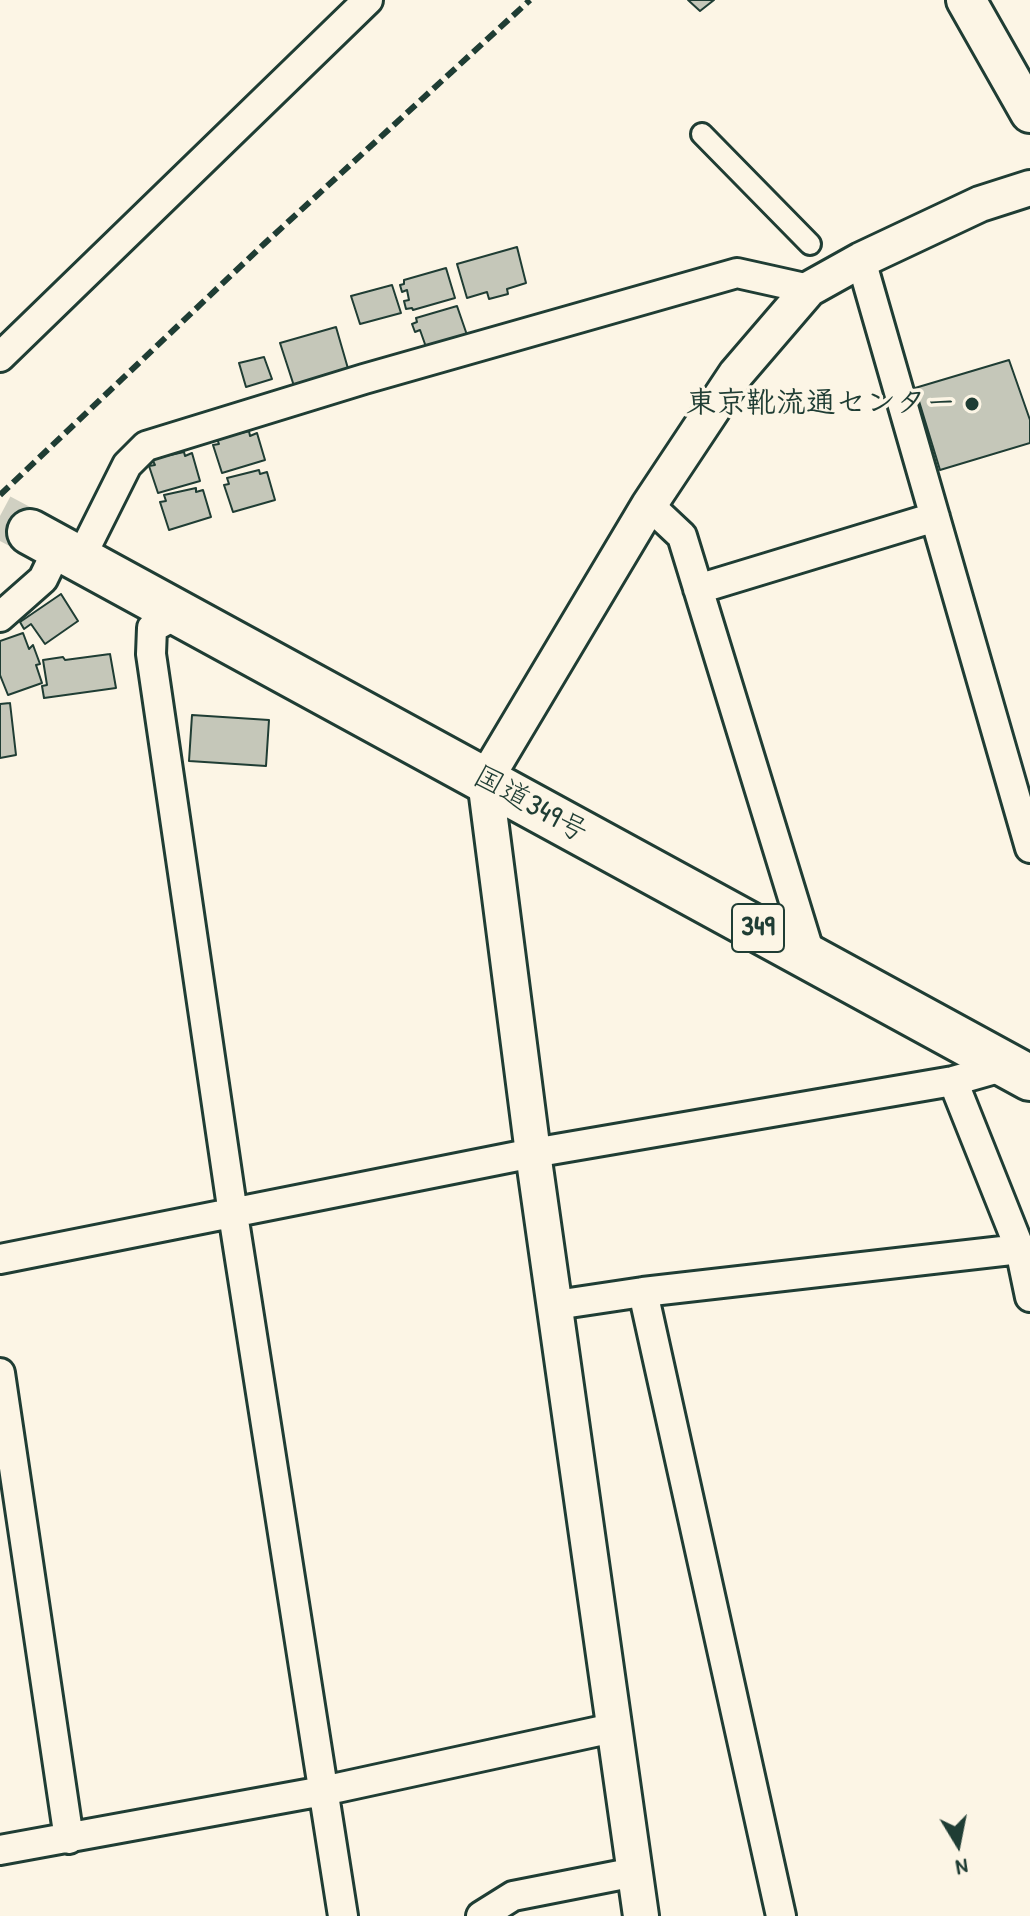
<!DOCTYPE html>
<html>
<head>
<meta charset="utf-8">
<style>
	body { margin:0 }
	#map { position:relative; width:1030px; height:1916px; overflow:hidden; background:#fcf5e5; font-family:"Patrick Hand",sans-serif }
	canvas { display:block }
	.north { position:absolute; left:918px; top:1804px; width:80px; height:80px; -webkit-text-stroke:6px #fcf5e5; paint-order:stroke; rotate:170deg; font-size:22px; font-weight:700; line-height:32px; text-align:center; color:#1f3d34 }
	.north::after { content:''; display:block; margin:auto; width:28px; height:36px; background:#1f3d34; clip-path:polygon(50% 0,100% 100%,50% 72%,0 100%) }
</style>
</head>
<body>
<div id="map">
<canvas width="1030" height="1916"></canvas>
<div class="north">N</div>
</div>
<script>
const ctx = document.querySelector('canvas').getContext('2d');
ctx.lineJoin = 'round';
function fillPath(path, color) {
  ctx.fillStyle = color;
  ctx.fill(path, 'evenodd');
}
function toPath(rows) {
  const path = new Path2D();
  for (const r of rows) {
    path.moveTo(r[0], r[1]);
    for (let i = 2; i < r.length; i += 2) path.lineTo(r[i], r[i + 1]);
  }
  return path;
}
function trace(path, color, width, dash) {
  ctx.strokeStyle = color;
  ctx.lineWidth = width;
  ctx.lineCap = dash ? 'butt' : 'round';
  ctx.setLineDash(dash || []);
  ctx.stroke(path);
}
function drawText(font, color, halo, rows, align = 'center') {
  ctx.font = font + ' "Patrick Hand","Klee One",sans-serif';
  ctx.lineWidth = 7;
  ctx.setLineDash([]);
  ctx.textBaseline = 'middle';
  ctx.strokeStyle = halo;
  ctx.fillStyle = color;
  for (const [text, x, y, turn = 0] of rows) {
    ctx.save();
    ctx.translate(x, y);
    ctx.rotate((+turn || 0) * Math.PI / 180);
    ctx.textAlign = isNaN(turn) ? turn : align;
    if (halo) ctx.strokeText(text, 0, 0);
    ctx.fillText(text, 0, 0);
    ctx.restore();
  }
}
const building = toPath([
	[688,0,714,0,700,11,688,0],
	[517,247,526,283,507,289,508,294,489,299,487,292,467,298,457,264,517,247],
	[446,268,455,298,413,310,412,308,406,309,404,301,409,300,407,290,402,292,400,285,404,284,404,280,446,268],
	[392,285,401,313,360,324,351,296,392,285],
	[457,306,467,335,426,347,420,330,415,332,412,324,417,322,416,318,457,306],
	[336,327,349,372,294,386,280,343,336,327],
	[264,357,272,379,246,387,239,363,264,357],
	[1009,360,1030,420,1030,443,940,470,915,388,1009,360],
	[249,431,250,436,257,433,265,460,222,473,213,445,219,444,217,439,249,431],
	[184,452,185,456,192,453,200,481,158,493,149,466,155,465,152,459,184,452],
	[259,470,260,474,267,472,275,500,233,512,224,485,229,484,227,478,259,470],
	[196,488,196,492,203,490,211,517,169,530,160,502,166,501,164,495,196,488],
	[61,594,78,621,45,644,31,624,24,629,20,622,61,594],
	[23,633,29,649,33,645,40,664,36,665,42,683,8,695,0,675,0,641,23,633],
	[110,654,116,688,44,698,42,686,47,685,43,660,63,657,65,660,110,654],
	[10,703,16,755,0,758,0,704,10,703],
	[192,715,269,720,266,766,189,761,192,715]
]);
const trunkTunnel = toPath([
	[0,516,30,532]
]);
const pedestrian = toPath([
	[702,134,810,244]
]);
const minor = toPath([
	[861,260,1030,848],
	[0,357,368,0],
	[649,505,682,536,811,957],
	[80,559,127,465,146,446,364,379,737,273,809,289],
	[698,589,935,517],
	[177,614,152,628,151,654,233,1214,343,1916],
	[0,617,43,579,58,548],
	[953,1081,1020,1249,1030,1297],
	[0,1259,533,1153,953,1081,1009,1065],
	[643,1292,781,1916],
	[556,1305,643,1292,1020,1249],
	[0,1373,69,1839],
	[0,1850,323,1791,613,1728],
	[481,1916,513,1896,635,1872]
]);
const tertiary = toPath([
	[641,1916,533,1153,485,780,649,505,736,374,809,289,861,260,980,204,1030,188]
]);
const secondary = toPath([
	[966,0,1030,113]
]);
const trunk = toPath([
	[30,532,1030,1078]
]);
const rail = toPath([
	[0,495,264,244,530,0]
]);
const markers = [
	[972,404,8,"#1f3d34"]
];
const shields = [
	[758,928,52]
];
const shieldNames = [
	["349",758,928]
];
const poiNames = [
	["東京靴流通センター",956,404]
];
const streetNames = [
	["国道349号",530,805,29]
];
fillPath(building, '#c5c7b9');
trace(building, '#1f3d34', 2);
trace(trunkTunnel, '#d0d0c2', 44, [44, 22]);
trace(pedestrian, '#1f3d34', 26);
trace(minor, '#1f3d34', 34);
trace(tertiary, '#1f3d34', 40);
trace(secondary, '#1f3d34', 44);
trace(trunk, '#1f3d34', 50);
trace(pedestrian, '#fcf5e5', 20);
trace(minor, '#fcf5e5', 28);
trace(tertiary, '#fcf5e5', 34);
trace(secondary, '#fcf5e5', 38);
trace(trunk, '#fcf5e5', 44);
trace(rail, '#1f3d34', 6, [12, 6]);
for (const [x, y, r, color] of markers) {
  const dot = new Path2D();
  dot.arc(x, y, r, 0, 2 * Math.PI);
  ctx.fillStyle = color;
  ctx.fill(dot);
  trace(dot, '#fcf5e5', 3);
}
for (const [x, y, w] of shields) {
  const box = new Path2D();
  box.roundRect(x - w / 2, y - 24, w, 48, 6);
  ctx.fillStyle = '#fcf5e5';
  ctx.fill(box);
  trace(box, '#1f3d34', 2);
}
drawText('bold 28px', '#1f3d34', null, shieldNames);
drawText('bold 30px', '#1f3d34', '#fcf5e5', poiNames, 'right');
drawText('30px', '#1f3d34', '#fcf5e5', streetNames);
</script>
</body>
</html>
